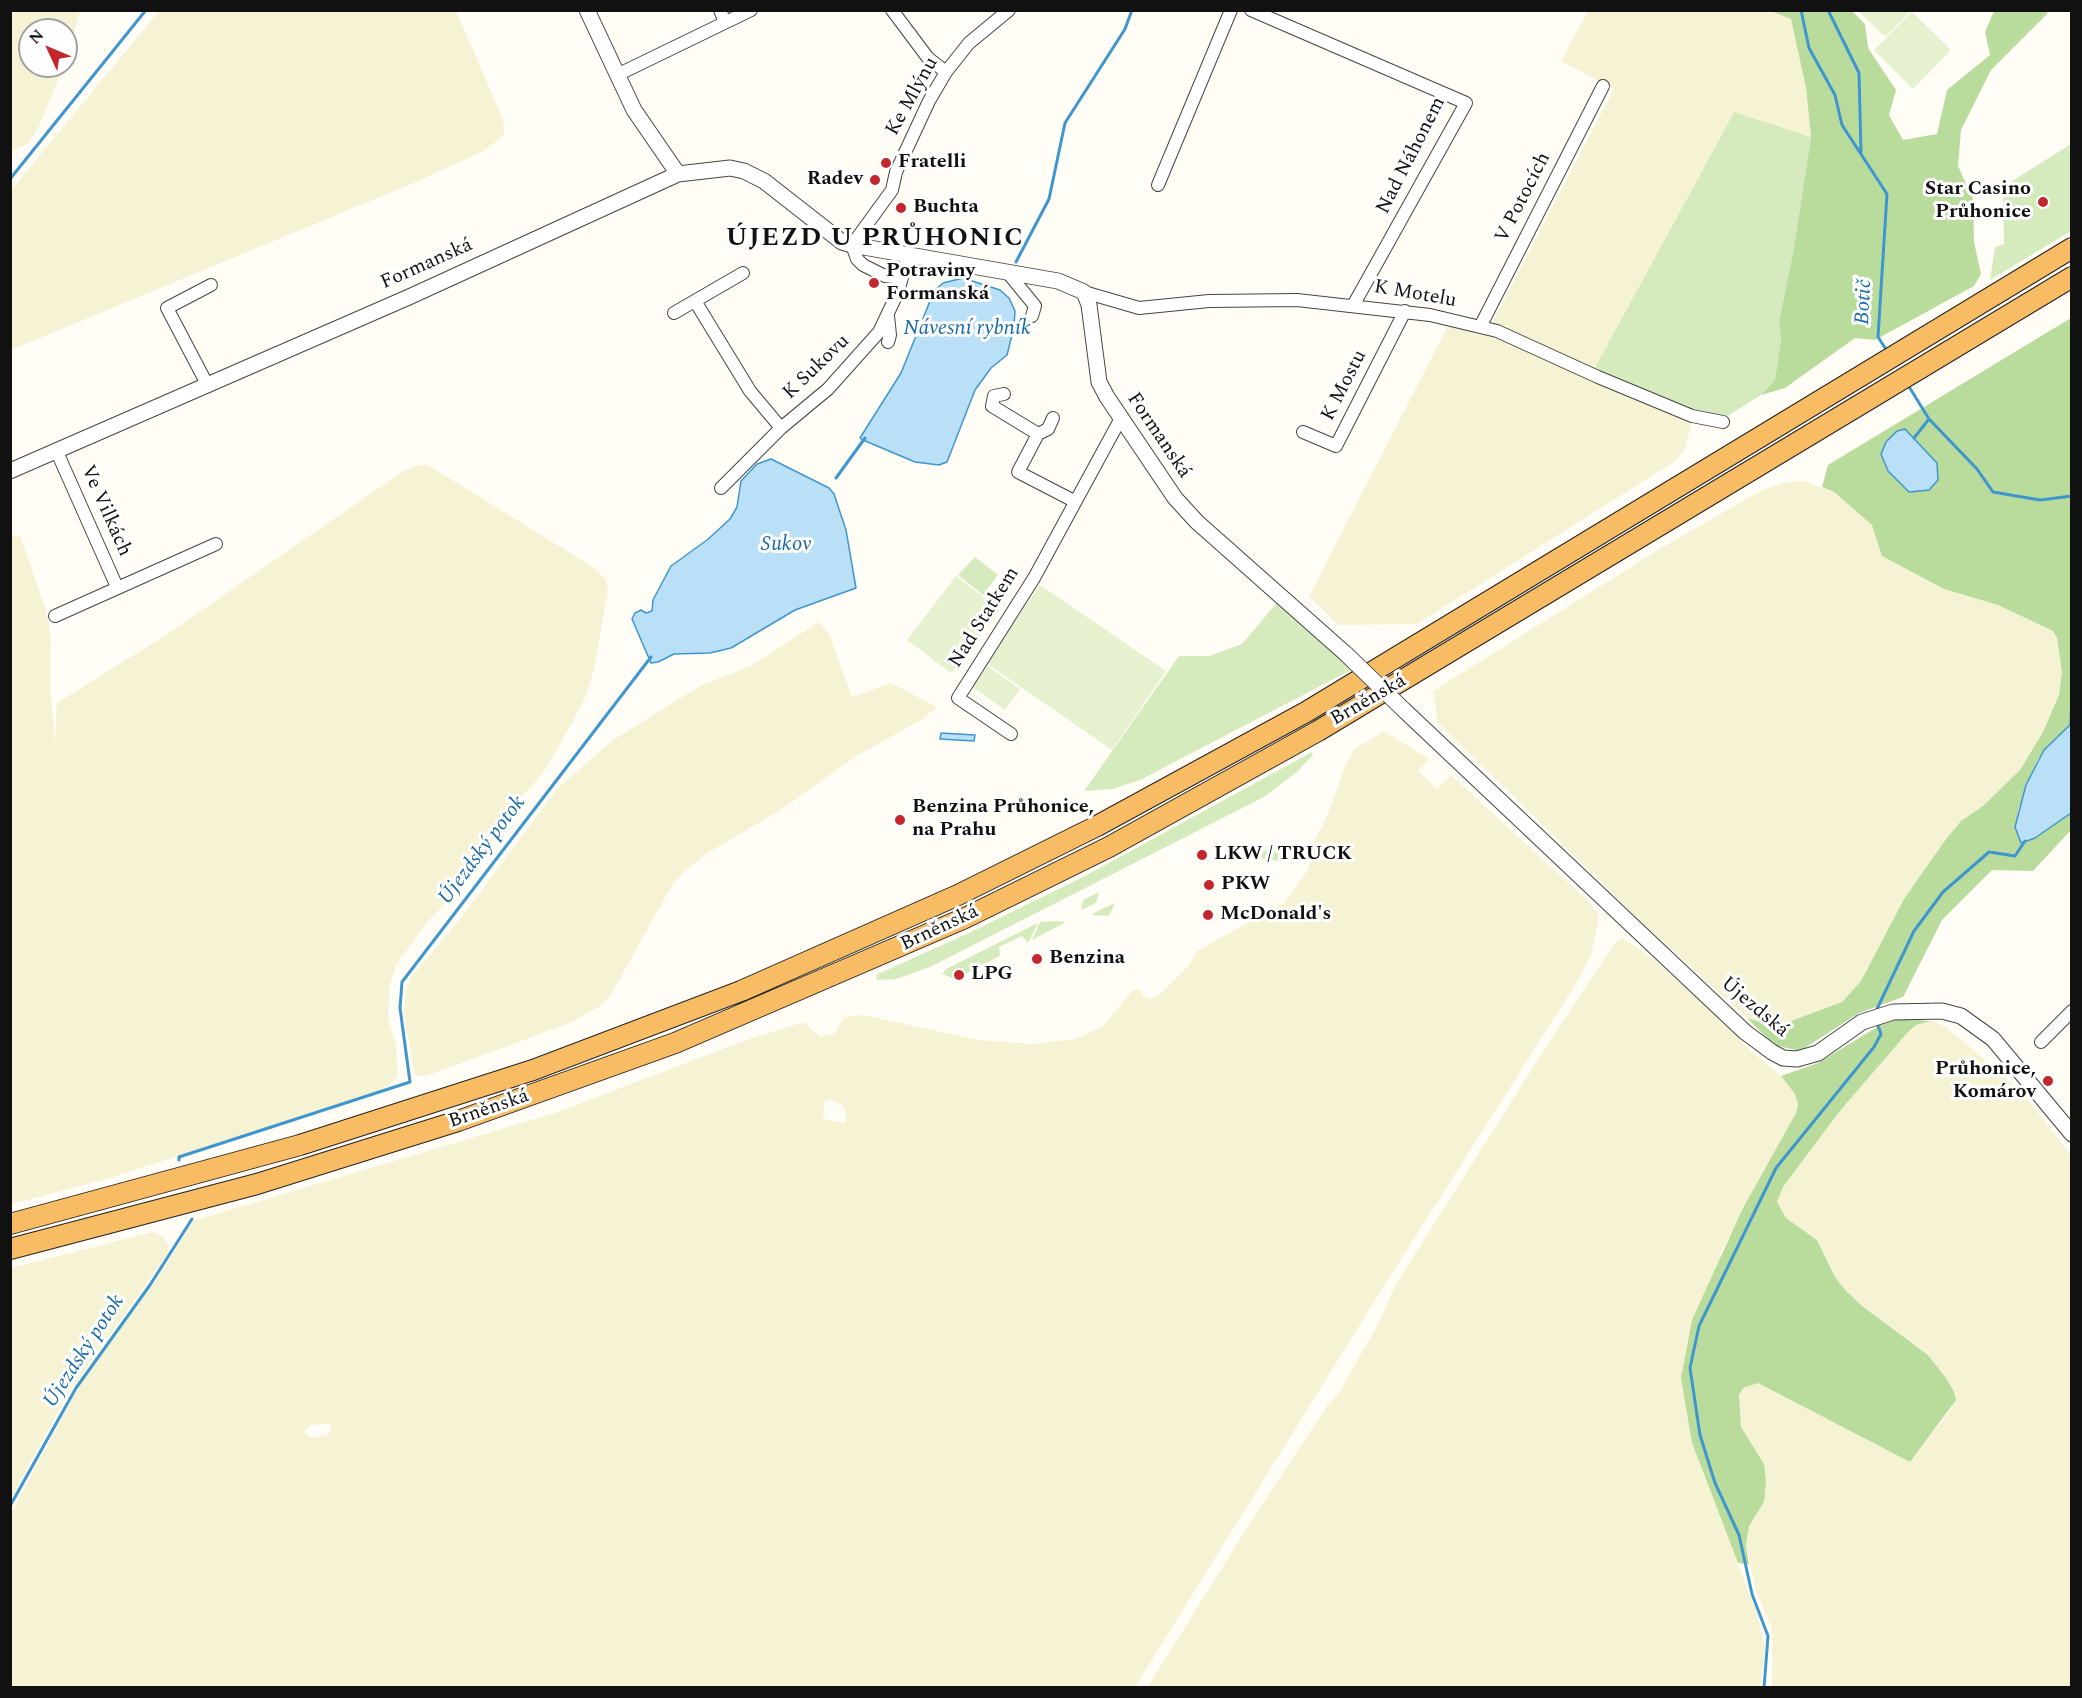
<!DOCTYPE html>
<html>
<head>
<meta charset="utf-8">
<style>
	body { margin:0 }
	#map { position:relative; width:2082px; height:1698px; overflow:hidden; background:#fffdf5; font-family:Spectral,serif }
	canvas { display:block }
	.frame { position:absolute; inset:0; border:12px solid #111; pointer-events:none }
	.north { position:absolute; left:18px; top:18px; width:60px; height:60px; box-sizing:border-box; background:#fff; border:2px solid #a0a0a0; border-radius:50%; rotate:314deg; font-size:16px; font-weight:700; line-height:24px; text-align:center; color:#111 }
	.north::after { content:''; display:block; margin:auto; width:21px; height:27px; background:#c4262e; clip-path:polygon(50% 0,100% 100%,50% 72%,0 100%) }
</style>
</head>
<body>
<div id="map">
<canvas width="2082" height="1698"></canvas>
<div class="frame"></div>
<div class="north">N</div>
</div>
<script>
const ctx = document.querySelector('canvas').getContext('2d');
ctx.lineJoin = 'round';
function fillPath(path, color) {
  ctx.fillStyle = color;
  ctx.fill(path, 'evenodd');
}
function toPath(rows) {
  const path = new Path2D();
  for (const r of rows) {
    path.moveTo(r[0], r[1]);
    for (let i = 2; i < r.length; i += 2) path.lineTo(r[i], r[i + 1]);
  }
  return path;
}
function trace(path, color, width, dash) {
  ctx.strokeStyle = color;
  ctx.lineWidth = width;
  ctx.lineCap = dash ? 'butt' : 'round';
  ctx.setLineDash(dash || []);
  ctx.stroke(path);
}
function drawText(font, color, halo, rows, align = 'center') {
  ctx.font = font + ' Spectral,serif';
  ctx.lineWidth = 6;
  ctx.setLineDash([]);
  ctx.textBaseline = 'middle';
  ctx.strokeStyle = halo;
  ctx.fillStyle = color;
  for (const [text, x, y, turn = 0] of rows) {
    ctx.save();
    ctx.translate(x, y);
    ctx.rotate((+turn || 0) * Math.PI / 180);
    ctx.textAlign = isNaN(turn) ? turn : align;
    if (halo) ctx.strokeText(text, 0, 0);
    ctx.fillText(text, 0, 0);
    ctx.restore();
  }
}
const farmland = toPath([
	[11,10,80,11,66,60,66,30,30,30,30,66,64,66,37,131,27,144,11,151],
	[1771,10,1791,19,1806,88,1811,137,1733,113,1593,371,1492,323,1614,89,1561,61,1588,11],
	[159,11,456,11,503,119,504,135,484,151,416,182,11,350,11,190],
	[1448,326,1490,333,1693,419,1684,451,1674,462,1417,624,1338,625,1309,596],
	[417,465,428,465,596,569,606,580,608,591,594,669,585,698,566,734,543,773,520,799,461,888,428,921,396,965,390,984,388,1018,396,1045,398,1077,382,1090,329,1108,100,1181,11,1204,11,538,20,535,46,611,51,638,50,688,55,743,57,703,166,635,402,472],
	[1804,481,1833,492,1873,525,1882,556,1944,589,1998,605,2053,631,2057,638,2062,672,2059,695,2043,732,2020,770,1983,806,1961,821,1946,839,1904,899,1861,981,1842,1002,1775,1027,1747,1018,1647,927,1438,723,1433,691,1658,550,1760,491,1787,482],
	[819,622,829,634,852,697,891,683,937,707,921,720,858,755,779,811,706,854,686,870,672,885,612,993,601,1006,567,1024,426,1076,415,1075,404,1016,406,991,411,977,464,914,558,788,613,740,700,686,752,665],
	[1384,731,1429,759,1418,771,1437,789,1451,775,1590,903,1599,916,1591,956,1577,982,1384,1286,1135,1687,11,1687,11,1514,84,1376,158,1278,193,1221,555,1113,749,1039,804,1022,820,1037,834,1034,844,1017,863,1015,979,1040,1031,1044,1076,1039,1104,1025,1133,990,1139,989,1144,997,1150,999,1159,995,1189,965,1197,951,1284,903,1308,870,1314,842,1328,814,1344,769,1354,749],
	[833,1100,842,1105,846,1112,846,1123,823,1119,825,1101],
	[330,1424,331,1430,327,1435,312,1438,304,1432,310,1425],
	[1624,939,1653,959,1720,1018,1751,1051,1781,1076,1795,1094,1798,1104,1796,1113,1721,1252,1692,1443,1759,1619,1765,1647,1761,1687,1652,1688,1652,1685,1648,1688,1147,1688,1252,1520,1327,1406,1339,1393,1379,1322,1396,1284,1546,1047,1612,947,1618,940],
	[1931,1021,1944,1026,1963,1041,2022,1092,2071,1155,2071,1687,1772,1687,1772,1629,1757,1594,1746,1545,1749,1526,1764,1502,1764,1464,1741,1427,1739,1395,1743,1388,1757,1382,1910,1462,1952,1408,1946,1378,1928,1355,1862,1306,1846,1291,1835,1277,1817,1240,1786,1218,1777,1202,1783,1187,1839,1112,1908,1032,1916,1025],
	[153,1232,163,1236,168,1245,168,1253,66,1397,11,1498,11,1268]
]);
const green = toPath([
	[1734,112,1811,137,1793,253,1779,321,1781,338,1775,380,1761,395,1723,419,1681,408,1593,371],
	[2071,144,2071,231,1990,280,1995,247,2004,244,2003,195,1998,190],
	[975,557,998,575,983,595,958,575],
	[1280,599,1353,669,1140,780,1112,789,1084,791,1179,656,1210,656,1242,644],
	[1312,752,1313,755,1298,771,1264,797,930,967,896,979,877,980,876,975,971,932,1085,876],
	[1277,845,1279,848,1278,861,1261,858,1262,852],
	[1099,892,1096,903,1081,910,1083,900],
	[1115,903,1109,916,1093,915,1094,913],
	[1054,921,1066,922,1032,940,1040,922],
	[1038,923,1028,943,1022,936,999,947,1000,956,965,974,962,968,953,973,955,979,942,974,946,969]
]);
const forest = toPath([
	[2044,11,2048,13,1991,70,1961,130,1958,166,1973,199,1974,242,1981,274,1974,286,1875,340,1855,338,1785,388,1761,395,1775,380,1781,338,1779,321,1793,253,1811,137,1806,88,1791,19,1771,11,1852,11,1865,24,1868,48,1896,90,1889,115,1903,140,1937,134,1947,90,1990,55,1985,32,1994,11],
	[2071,318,2070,725,2038,759,2018,810,2021,843,2035,838,2071,813,2071,830,2033,871,1992,870,1942,920,1903,997,1859,1013,1800,1051,1774,1045,1747,1018,1775,1027,1842,1002,1861,981,1904,899,1946,839,1961,821,1983,806,2020,770,2043,732,2059,695,2062,672,2057,638,2053,631,1998,605,1944,589,1882,556,1872,525,1834,492,1822,487,1828,465],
	[1892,1018,1931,1021,1916,1025,1908,1032,1839,1112,1783,1187,1777,1202,1786,1218,1817,1240,1835,1277,1846,1291,1862,1306,1928,1355,1946,1378,1954,1392,1956,1400,1910,1462,1758,1383,1743,1388,1739,1395,1741,1427,1764,1464,1766,1480,1764,1502,1749,1526,1746,1545,1749,1565,1738,1563,1692,1443,1681,1378,1692,1320,1742,1210,1796,1113,1798,1104,1795,1094,1781,1076,1818,1063]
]);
const pitch = toPath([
	[1858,11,1911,11,1885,37],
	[1912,12,1951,50,1913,89,1874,50],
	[956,576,1000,610,951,673,907,640],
	[1040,585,1166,671,1112,750,986,663],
	[987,666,1020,689,1005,710,972,687]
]);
const water = toPath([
	[963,278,1000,290,1009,298,1015,311,1014,327,1007,355,991,368,975,390,947,462,939,465,915,462,863,440,860,438,901,373,934,291,943,283,963,278],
	[1905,429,1937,463,1938,480,1929,490,1909,492,1888,471,1881,454,1886,442,1897,431,1905,429],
	[771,459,829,488,834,494,846,530,856,588,795,610,731,648,710,653,674,654,658,662,651,663,632,619,635,613,641,610,646,613,652,611,653,600,671,566,707,540,730,519,737,507,741,481,757,464,771,459],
	[2071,702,2071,813,2035,838,2021,843,2015,827,2026,785,2044,750,2070,725,2071,702],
	[941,733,975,735,974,741,940,739,941,733]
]);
const stream = toPath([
	[1801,10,1809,48,1835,95,1842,125,1887,194,1878,337,1887,351],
	[1828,10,1859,73,1861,152],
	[10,179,146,10],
	[1016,262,1049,199,1065,123,1125,29,1132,10],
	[1908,385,1929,419,1977,469,1993,492,2040,500,2072,496],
	[1914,438,1929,419],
	[836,478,865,438],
	[1876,1011,1914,931,1943,892,1989,852,2015,856,2025,841],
	[179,1160,179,1157,410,1082,400,1008,402,982,651,657],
	[10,1506,76,1388,150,1285,192,1219],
	[1764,1688,1768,1636,1752,1594,1739,1535,1715,1483,1700,1435,1690,1368,1699,1326,1776,1168,1874,1047,1881,1034,1877,1023]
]);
const minor = toPath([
	[720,10,725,22],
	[892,10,928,58,946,72],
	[1251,10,1466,103,1354,304],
	[617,75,751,10],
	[1158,185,1231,10],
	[1008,273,1035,306,1032,316],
	[902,278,885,276,863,265,857,259,852,245,892,190,896,172,929,101,946,72,969,43,1009,10],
	[1084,292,1139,308,1209,301,1297,300,1430,315,1497,331,1598,377,1692,416,1723,422],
	[695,301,750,391,781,428],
	[674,313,743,273],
	[888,316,890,335,888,342],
	[1480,327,1603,86],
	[208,386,167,308,211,285],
	[1004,394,994,396,992,406,1038,434],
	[1053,418,1048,429,1038,434,1018,472,1074,501],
	[1303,432,1336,446,1405,311],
	[57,452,117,587],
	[721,488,781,428,828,389,879,332,898,292,908,256],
	[55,616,216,544],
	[1011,734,958,698,1034,578,1121,418],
	[2041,1042,2072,1011]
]);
const tertiary = toPath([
	[587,10,634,110,678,174],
	[10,471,409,297,678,174,730,168,744,171,764,181,842,242,852,245,1058,281,1084,292,1089,305,1099,382,1107,397,1175,498,1197,522,1346,654],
	[1405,711,1745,1032,1772,1052,1783,1058,1797,1059,1818,1053,1862,1022,1893,1012,1942,1011,1961,1016,1993,1039,2072,1134]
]);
const trunk = toPath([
	[10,1224,300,1145,533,1070,741,991,958,895,1097,826,1306,712,2072,248],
	[10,1249,257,1184,458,1121,675,1043,965,918,1109,847,1318,731,2072,277]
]);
const tertiaryBridge = toPath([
	[1346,654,1405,711]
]);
const markers = [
	[886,163,6,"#c4262e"],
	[875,180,6,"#c4262e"],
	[2043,202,6,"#c4262e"],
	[901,208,6,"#c4262e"],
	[874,283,6,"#c4262e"],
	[900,820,6,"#c4262e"],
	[1202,855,6,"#c4262e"],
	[1209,885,6,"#c4262e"],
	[1208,915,6,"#c4262e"],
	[1037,959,6,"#c4262e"],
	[959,975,6,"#c4262e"],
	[2048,1081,6,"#c4262e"]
];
const streetNames = [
	["Ke Mlýnu",913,97,-61],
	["Nad Náhonem",1412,156,-63],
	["V Potocích",1524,198,-63],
	["Formanská",427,265,-24],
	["K Motelu",1415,295,10],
	["K Sukovu",817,368,-44],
	["K Mostu",1345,386,-63],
	["Formanská",1158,436,56],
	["Ve Vilkách",105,511,66],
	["Nad Statkem",985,618,-58],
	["Brněnská",1369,701,-30],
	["Brněnská",940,929,-25],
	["Újezdská",1754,1008,40],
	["Brněnská",489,1110,-19]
];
const poiNames = [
	["Fratelli",898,163],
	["Radev",863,180,"right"],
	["Star Casino",2031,190,"right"],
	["Průhonice",2031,213,"right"],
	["Buchta",913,208],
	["Potraviny",886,272],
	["Formanská",886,295],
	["Benzina Průhonice,",912,808],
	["na Prahu",912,831],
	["LKW / TRUCK",1214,855],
	["PKW",1221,885],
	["McDonald's",1220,915],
	["Benzina",1049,959],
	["LPG",971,975],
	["Průhonice,",2036,1070,"right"],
	["Komárov",2036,1093,"right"]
];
const waterNames = [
	["Botič",1865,302,-87],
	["Návesní rybník",967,330],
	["Sukov",786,546],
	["Újezdský potok",483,851,-53],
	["Újezdský potok",85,1352,-57]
];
const districtNames = [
	["ÚJEZD U PRŮHONIC",875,240]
];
fillPath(farmland, '#f6f3d4');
fillPath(green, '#d5ebbd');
fillPath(forest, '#b9dc9c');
fillPath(pitch, '#e6f2cf');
fillPath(water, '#b9e0f7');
trace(water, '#3f96cf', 1.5);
trace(stream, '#3f96cf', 3);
trace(minor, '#444', 14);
trace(tertiary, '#444', 17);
trace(trunk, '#222', 22);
trace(minor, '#fff', 12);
trace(tertiary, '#fff', 15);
trace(trunk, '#f7bc64', 20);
trace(tertiaryBridge, '#444', 17, []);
trace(tertiaryBridge, '#fff', 15);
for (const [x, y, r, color] of markers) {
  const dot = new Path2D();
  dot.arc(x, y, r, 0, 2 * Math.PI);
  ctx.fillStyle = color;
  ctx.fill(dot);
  trace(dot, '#fff', 2);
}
drawText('20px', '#111', '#fff', streetNames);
drawText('bold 20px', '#111', '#fff', poiNames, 'left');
drawText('italic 21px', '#1768a6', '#fff', waterNames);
ctx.letterSpacing = '1.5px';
drawText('bold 26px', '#111', '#fff', districtNames);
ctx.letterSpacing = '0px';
</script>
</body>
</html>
